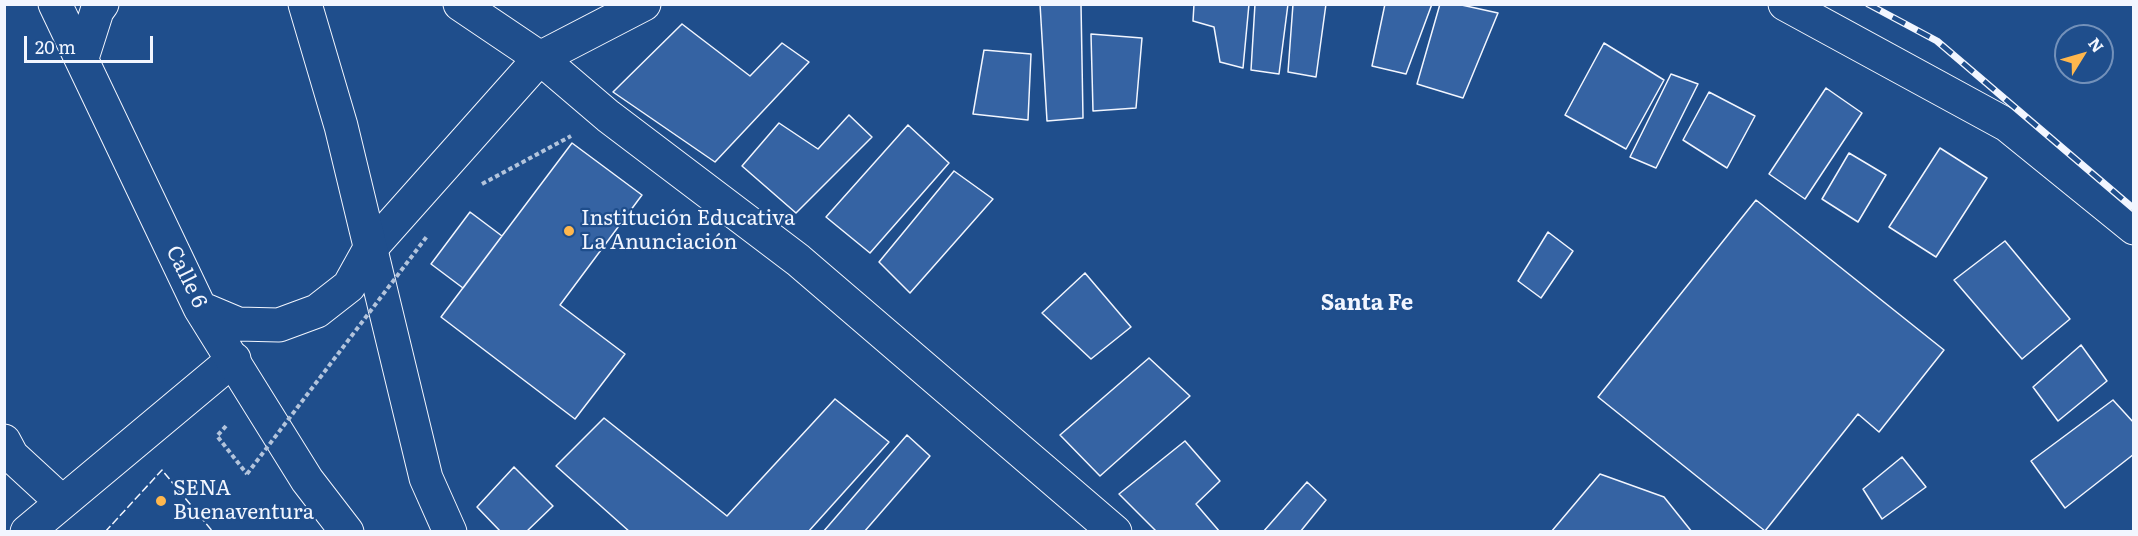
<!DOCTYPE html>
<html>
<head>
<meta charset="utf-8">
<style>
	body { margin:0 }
	#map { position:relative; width:2138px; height:536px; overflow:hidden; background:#1f4e8c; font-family:Literata,serif }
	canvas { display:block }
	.frame { position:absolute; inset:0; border:6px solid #f2f6ff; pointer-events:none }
	.north { position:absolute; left:2054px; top:24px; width:60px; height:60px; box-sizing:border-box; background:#1f4e8c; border:2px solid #7391ba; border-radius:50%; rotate:53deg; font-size:16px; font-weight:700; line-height:24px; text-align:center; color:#f2f6ff }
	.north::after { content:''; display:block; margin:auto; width:21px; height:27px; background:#ffb74d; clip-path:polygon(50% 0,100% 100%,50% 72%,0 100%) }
	.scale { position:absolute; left:24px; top:36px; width:129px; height:27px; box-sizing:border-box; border:3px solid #f2f6ff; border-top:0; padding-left:8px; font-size:18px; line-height:21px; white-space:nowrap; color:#f2f6ff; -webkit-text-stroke:4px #1f4e8c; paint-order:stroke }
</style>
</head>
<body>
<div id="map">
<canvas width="2138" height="536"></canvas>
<div class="frame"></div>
<div class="north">N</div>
<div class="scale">20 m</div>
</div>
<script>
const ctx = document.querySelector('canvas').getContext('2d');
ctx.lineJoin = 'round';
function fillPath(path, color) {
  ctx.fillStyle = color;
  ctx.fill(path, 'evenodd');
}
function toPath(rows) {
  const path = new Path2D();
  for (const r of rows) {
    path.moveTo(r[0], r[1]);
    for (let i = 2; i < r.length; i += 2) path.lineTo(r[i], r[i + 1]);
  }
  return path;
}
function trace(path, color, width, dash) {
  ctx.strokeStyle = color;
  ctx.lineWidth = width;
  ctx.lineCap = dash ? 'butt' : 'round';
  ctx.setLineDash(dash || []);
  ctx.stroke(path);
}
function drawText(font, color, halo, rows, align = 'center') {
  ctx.font = font + ' Literata,serif';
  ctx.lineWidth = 4.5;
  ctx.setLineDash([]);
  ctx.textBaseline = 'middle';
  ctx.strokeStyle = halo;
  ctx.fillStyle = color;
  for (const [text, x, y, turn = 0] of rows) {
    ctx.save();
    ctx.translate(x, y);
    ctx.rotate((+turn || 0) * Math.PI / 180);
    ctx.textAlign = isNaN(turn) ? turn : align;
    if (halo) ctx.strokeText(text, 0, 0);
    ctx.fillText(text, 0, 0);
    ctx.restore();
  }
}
const building = toPath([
	[1040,4,1081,4,1083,118,1047,121,1040,4],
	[1194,4,1249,4,1243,68,1220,62,1214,27,1193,21,1194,4],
	[1255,4,1288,4,1279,74,1251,70,1255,4],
	[1293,4,1326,4,1316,77,1288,72,1293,4],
	[1385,4,1432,4,1406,74,1372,66,1385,4],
	[1440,4,1457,4,1498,13,1463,98,1417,84,1440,4],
	[682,24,750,76,782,43,809,62,715,162,613,92,682,24],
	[1091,34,1142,38,1136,108,1093,111,1091,34],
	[1604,43,1664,80,1626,149,1565,115,1604,43],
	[984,50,1031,54,1028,120,973,114,984,50],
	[1671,74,1698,84,1656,168,1630,157,1671,74],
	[1826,88,1862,113,1805,199,1769,174,1826,88],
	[1709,92,1755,116,1727,168,1683,140,1709,92],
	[849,115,872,137,796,213,742,166,779,123,818,149,849,115],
	[908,125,949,163,870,253,826,217,908,125],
	[572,143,642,195,560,305,625,354,575,419,441,317,572,143],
	[1940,148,1987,178,1936,257,1889,227,1940,148],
	[1849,153,1886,175,1858,222,1822,199,1849,153],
	[954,171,993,199,910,293,879,262,954,171],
	[1756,200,1944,350,1879,432,1858,414,1765,531,1598,397,1756,200],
	[470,212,502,236,463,288,431,264,470,212],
	[1548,232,1573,251,1541,298,1518,281,1548,232],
	[2005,241,2070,319,2022,359,1954,280,2005,241],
	[1085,273,1131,327,1091,359,1042,313,1085,273],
	[2081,345,2107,381,2058,421,2033,387,2081,345],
	[1149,358,1190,396,1100,476,1060,435,1149,358],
	[835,399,889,442,808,532,630,532,556,466,604,418,727,516,835,399],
	[2113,400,2134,423,2134,454,2065,508,2031,461,2113,400],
	[907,435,930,456,864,532,823,532,907,435],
	[1185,441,1220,481,1196,504,1220,532,1157,532,1119,494,1185,441],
	[1902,457,1926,487,1882,519,1863,489,1902,457],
	[514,467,553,506,526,532,501,532,477,507,514,467],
	[1600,474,1664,497,1692,532,1551,532,1600,474],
	[1307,482,1326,500,1300,532,1263,532,1307,482]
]);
const path = toPath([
	[482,184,571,136],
	[226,426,217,436,247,474]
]);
const minor = toPath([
	[460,4,540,58,608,116,798,260,1115,532],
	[1785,4,2007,125,2134,228],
	[369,250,540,58,644,4],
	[4,441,12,456,62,502],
	[27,532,234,359]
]);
const highway = toPath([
	[55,4,200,308,307,480,347,532],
	[305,4,341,126,426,478,450,532],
	[82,58,97,11,102,4],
	[200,308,238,324,279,325,317,311,349,286,369,250]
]);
const rail = toPath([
	[1868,4,1937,41,2134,209]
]);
const pathBridge = toPath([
	[247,474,428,235]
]);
const fence = toPath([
	[105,532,162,470,213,532]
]);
const markers = [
	[569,231,6,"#ffb74d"],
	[161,501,6,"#ffb74d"]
];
const poiNames = [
	["Institución Educativa",581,219],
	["La Anunciación",581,243],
	["SENA",173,489],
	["Buenaventura",173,513]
];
const streetNames = [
	["Calle 6",186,277,64]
];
const neighbourhoodNames = [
	["Santa Fe",1367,304]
];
fillPath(building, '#3563a3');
trace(building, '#f2f6ff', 1.5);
trace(minor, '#f2f6ff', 35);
trace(highway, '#f2f6ff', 35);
trace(path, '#b3c4dc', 4, [4.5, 3]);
trace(minor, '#1f4e8c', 33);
trace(highway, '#1f4e8c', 33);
trace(rail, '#f2f6ff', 7);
trace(rail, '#1f4e8c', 4.5, [14]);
trace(pathBridge, '#b3c4dc', 4, [4.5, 3]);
trace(fence, '#f2f6ff', 1.5, [8, 3]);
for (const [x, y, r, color] of markers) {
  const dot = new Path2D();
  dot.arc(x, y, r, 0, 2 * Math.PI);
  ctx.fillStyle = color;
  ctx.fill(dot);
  trace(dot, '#1f4e8c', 2);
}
drawText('21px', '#f2f6ff', '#1f4e8c', poiNames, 'left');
drawText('21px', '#f2f6ff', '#1f4e8c', streetNames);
drawText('bold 22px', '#f2f6ff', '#1f4e8c', neighbourhoodNames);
</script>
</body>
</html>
